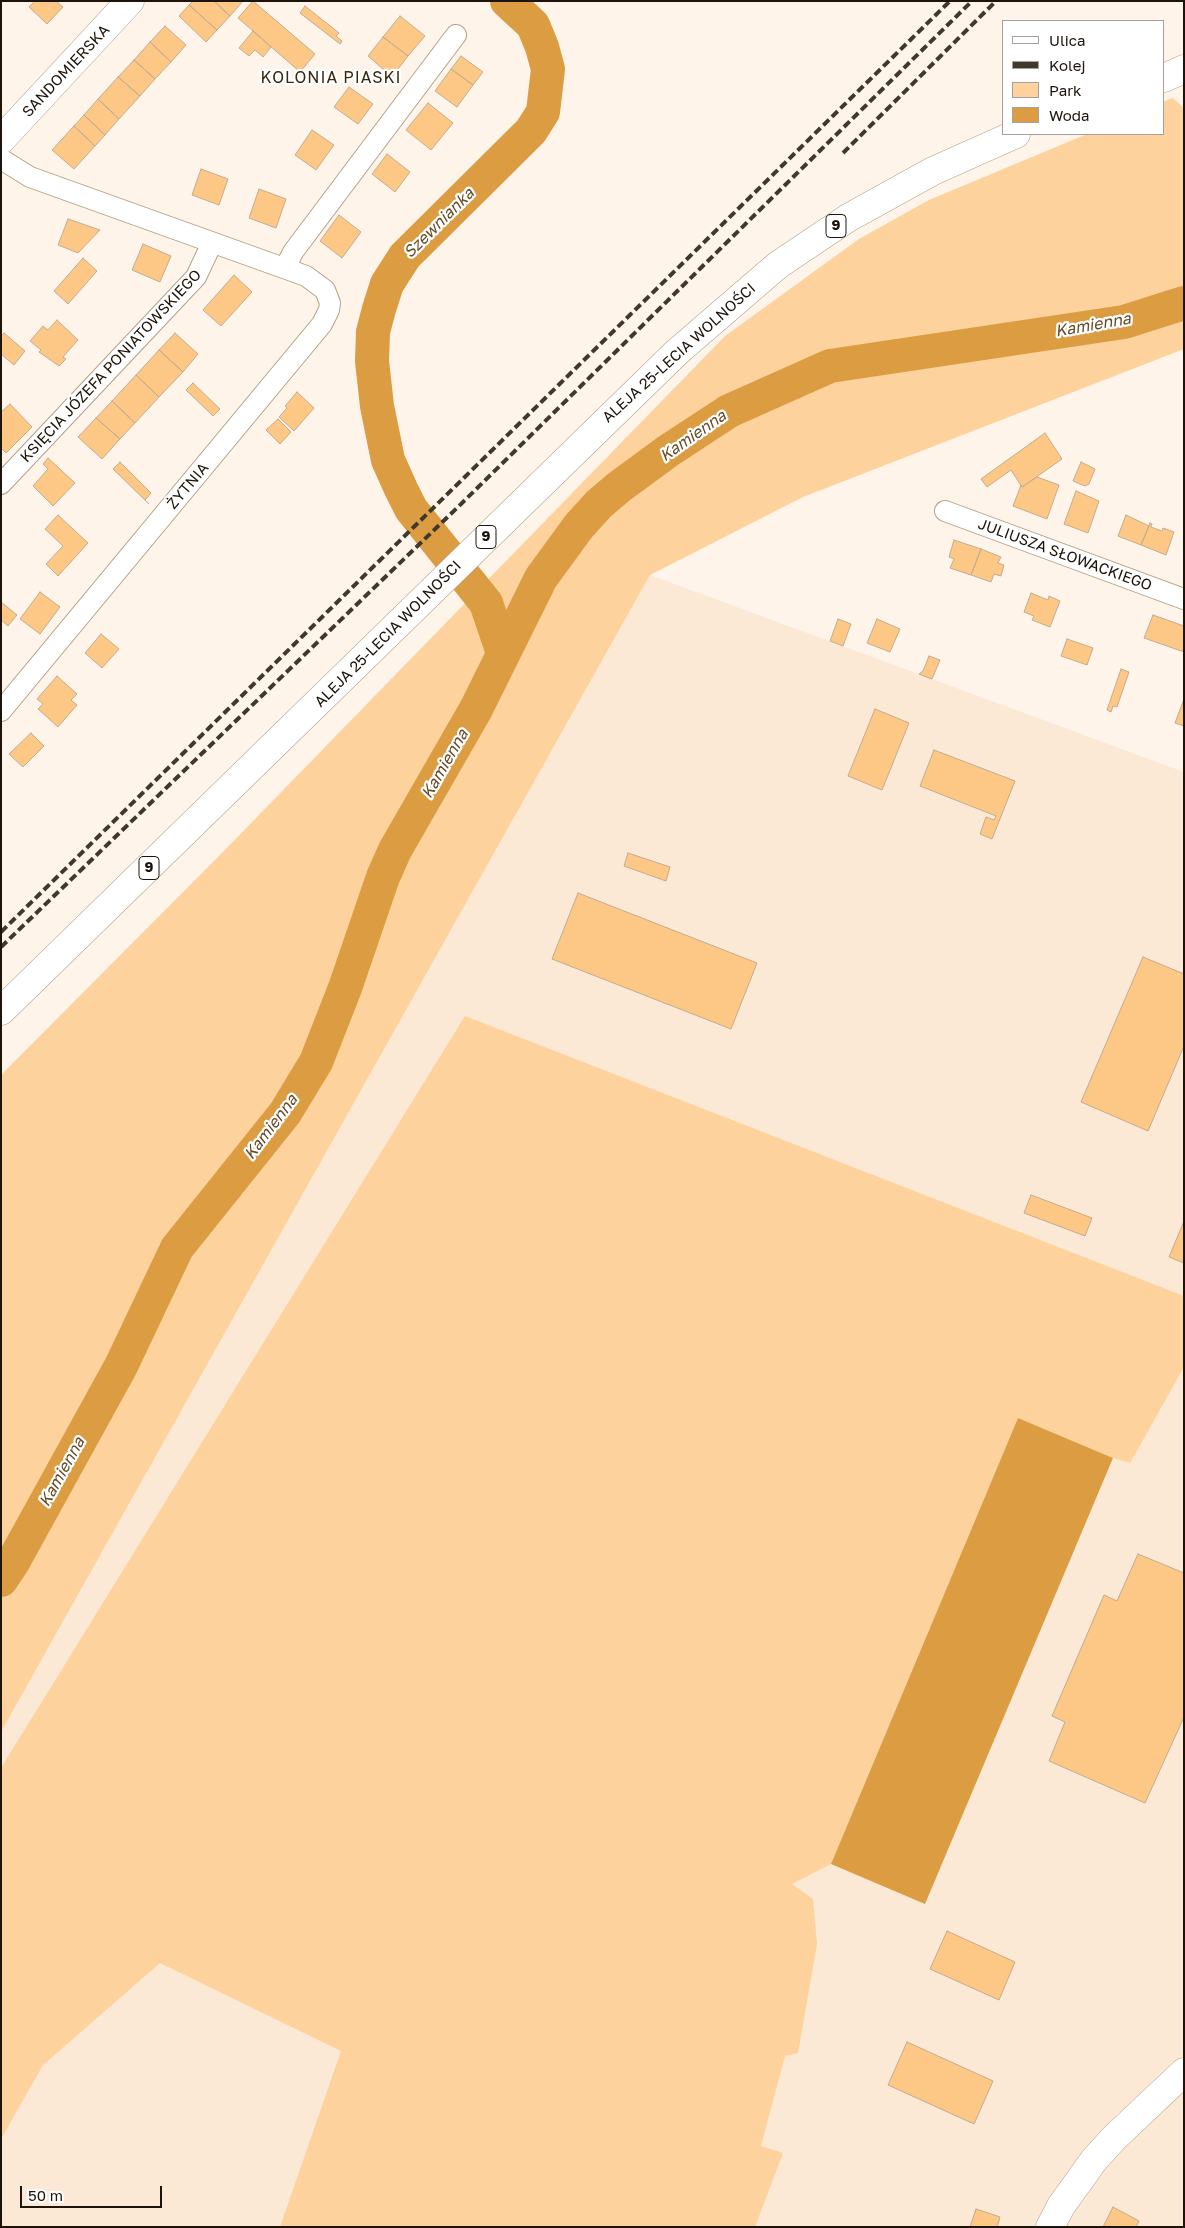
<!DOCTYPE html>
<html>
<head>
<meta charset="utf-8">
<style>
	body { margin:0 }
	#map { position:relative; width:1185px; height:2228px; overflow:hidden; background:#fef4e9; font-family:"Golos Text",sans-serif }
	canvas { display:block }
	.frame { position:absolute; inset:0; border:2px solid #1c140a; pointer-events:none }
	.legend { position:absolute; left:1002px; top:20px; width:162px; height:115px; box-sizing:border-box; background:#fff; border:1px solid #a4a19d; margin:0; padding:6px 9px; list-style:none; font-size:15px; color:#1c140a }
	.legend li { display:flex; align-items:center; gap:10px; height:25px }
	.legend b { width:25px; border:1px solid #a4a19d }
	.scale { position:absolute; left:20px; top:2186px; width:142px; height:22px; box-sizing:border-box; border:2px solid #1c140a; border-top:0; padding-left:6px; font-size:15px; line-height:18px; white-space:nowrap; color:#1c140a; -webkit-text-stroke:4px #fff; paint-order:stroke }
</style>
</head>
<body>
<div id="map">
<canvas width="1185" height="2228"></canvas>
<div class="frame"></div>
<ul class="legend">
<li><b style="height:6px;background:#fff"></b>Ulica</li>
<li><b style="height:6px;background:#40382d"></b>Kolej</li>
<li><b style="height:14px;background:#fed29d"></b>Park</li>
<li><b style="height:14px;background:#dc9c42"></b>Woda</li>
</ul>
<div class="scale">50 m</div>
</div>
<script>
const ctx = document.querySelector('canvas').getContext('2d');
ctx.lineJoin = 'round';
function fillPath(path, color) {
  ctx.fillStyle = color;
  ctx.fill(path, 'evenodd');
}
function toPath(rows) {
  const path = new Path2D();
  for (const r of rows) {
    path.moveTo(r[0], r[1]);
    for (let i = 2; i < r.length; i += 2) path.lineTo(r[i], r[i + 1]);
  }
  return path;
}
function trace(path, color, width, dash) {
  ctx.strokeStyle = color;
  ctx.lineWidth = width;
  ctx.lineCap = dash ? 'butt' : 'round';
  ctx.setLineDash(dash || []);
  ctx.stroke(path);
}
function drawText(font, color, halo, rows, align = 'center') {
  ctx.font = font + ' "Golos Text",sans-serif';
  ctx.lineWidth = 4.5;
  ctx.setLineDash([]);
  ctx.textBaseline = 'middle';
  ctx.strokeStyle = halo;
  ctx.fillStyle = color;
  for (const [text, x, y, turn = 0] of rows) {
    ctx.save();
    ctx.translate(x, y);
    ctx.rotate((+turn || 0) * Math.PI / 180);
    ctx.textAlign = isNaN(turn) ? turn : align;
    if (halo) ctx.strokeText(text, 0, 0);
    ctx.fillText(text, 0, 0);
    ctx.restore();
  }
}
const built = toPath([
	[650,575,1184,772,1184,2227,1,2227,1,1732]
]);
const green = toPath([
	[1173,98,1184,108,1184,349,803,497,650,575,1,1732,1,1075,217,858,725,336,859,239,929,200,1087,134,1164,134,1164,101],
	[465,1016,1184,1296,1184,1367,1130,1463,1113,1458,1018,1418,831,1864,792,1884,813,1899,817,1944,798,2053,785,2056,761,2146,783,2153,755,2227,280,2227,341,2051,160,1963,43,2065,1,2139,1,1768]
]);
const water = toPath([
	[1018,1418,1113,1458,925,1904,831,1864]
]);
const river = toPath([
	[503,653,486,603,411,509,401,489,388,460,377,406,372,361,373,332,379,309,387,284,405,256,531,131,543,112,548,69,542,47,533,25,507,1],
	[1,1580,13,1562,121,1366,177,1248,285,1113,316,1062,345,988,383,877,395,850,476,709,541,578,579,526,599,504,619,487,668,451,729,411,830,366,1124,322,1184,303]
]);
const building = toPath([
	[35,1,56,1,63,7,47,24,29,7,35,1],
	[193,1,214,1,230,16,217,30,189,5,193,1],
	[214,1,243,1,230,16,214,1],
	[253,1,315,54,300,72,238,18,253,1],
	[189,5,217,30,206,42,179,16,189,5],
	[305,6,339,33,336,36,342,41,340,44,300,13,305,6],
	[400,16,425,36,408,56,383,37,400,16],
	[165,26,186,45,171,62,150,42,165,26],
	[253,31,271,47,263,57,255,50,249,56,239,48,253,31],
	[383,37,408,56,392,77,368,56,383,37],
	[150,42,171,62,155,79,134,60,150,42],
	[461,56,483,72,473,85,451,69,461,56],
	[134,60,155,79,140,96,118,77,134,60],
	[451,69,473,85,457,107,435,91,451,69],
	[118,77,140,96,119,119,98,99,118,77],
	[349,87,373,104,358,124,334,107,349,87],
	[98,99,119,119,105,135,84,115,98,99],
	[428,103,453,123,431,150,406,130,428,103],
	[84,115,105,135,95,146,74,126,84,115],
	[74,126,95,146,74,169,52,150,74,126],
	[312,130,334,145,316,170,295,155,312,130],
	[387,154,410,172,395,192,372,174,387,154],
	[201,169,228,179,219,205,192,195,201,169],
	[259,189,286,199,276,228,249,218,259,189],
	[339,215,361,232,342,258,320,241,339,215],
	[68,219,100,230,78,253,58,245,68,219],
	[143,244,171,256,160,282,132,270,143,244],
	[83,258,97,271,68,304,54,291,83,258],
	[234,275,252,292,221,326,203,310,234,275],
	[57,320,78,340,63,357,66,359,59,366,39,352,41,350,30,341,43,326,48,330,57,320],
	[4,333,25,351,14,365,1,354,1,336,4,333],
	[175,333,198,354,183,372,159,350,175,333],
	[159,350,183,372,159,397,136,375,159,350],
	[136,375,159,397,135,423,112,401,136,375],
	[193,383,220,409,213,416,186,390,193,383],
	[297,392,314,408,294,431,279,417,287,408,285,406,297,392],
	[112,401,135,423,120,439,96,418,112,401],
	[10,404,32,427,6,453,1,448,1,412,10,404],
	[96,418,120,439,102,459,78,437,96,418],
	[278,419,291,432,280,444,266,430,278,419],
	[1045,433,1062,459,1022,487,1011,470,987,487,981,479,1045,433],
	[48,458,75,483,53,506,33,486,48,469,43,464,48,458],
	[120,462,151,493,145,500,149,504,113,469,120,462],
	[1081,462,1095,469,1089,484,1085,486,1073,481,1081,462],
	[1037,477,1059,485,1047,519,1013,506,1021,485,1022,487,1037,477],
	[1076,491,1099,501,1088,533,1064,524,1076,491],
	[58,515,88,543,58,576,46,564,63,546,45,529,58,515],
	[1126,515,1149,526,1141,545,1118,536,1126,515],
	[1150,523,1152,524,1151,527,1162,531,1163,528,1174,532,1166,555,1141,545,1150,523],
	[954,540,981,549,971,575,950,568,954,559,949,557,954,540],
	[981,549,1001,557,998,563,1004,565,1001,576,994,574,991,582,971,575,981,549],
	[40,592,60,607,40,634,20,619,40,592],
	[1031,593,1048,600,1049,596,1060,601,1050,627,1032,620,1034,616,1024,612,1031,593],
	[1,602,17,615,8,626,1,620,1,602],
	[1153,615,1184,626,1184,652,1144,638,1153,615],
	[838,619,851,624,843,646,830,641,838,619],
	[877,619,900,629,890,652,867,643,877,619],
	[101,634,119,649,102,668,85,653,101,634],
	[1067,639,1093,648,1087,665,1061,656,1067,639],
	[929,656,940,660,932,679,919,674,923,671,929,656],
	[1121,669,1129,672,1117,707,1113,706,1111,712,1107,710,1121,669],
	[57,676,77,694,71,700,77,705,58,727,38,709,43,704,37,699,57,676],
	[1184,699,1184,726,1175,723,1184,699],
	[875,709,909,723,882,790,848,776,875,709],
	[31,733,44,746,23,767,9,754,31,733],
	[934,750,1015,781,992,839,980,834,986,817,994,820,996,816,920,786,934,750],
	[628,853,670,867,666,881,624,866,628,853],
	[578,893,757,963,731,1029,552,959,578,893],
	[1143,957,1184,974,1184,1046,1148,1131,1081,1102,1143,957],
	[1031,1195,1092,1218,1085,1236,1024,1213,1031,1195],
	[1184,1221,1184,1263,1169,1257,1184,1221],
	[1138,1554,1184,1573,1184,1717,1145,1803,1049,1761,1065,1722,1052,1716,1104,1595,1117,1601,1138,1554],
	[947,1931,1015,1962,999,2000,930,1969,947,1931],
	[907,2042,993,2081,974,2124,888,2085,907,2042],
	[1113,2207,1139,2221,1136,2227,1103,2227,1113,2207],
	[976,2209,1000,2217,997,2227,970,2227,976,2209]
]);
const street = toPath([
	[1,159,30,177,306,276,325,290,330,303,329,310,322,324,1,711],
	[285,268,293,252,456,35],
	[1,484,196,277,212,243],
	[945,511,1184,599]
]);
const secondary = toPath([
	[1,140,130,1],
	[1050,2227,1061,2206,1094,2160,1114,2138,1184,2072]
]);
const primary = toPath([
	[1164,78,1184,69],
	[1,1011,677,352,778,265,848,218,933,171,1016,134]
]);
const rail = toPath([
	[843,153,996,1],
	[1,932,950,1],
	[1,947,459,506,972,1]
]);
const shields = [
	[836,226,20],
	[486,537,20],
	[149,868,20]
];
const shieldNames = [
	["9",836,226],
	["9",486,537],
	["9",149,868]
];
const streetNames = [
	["SANDOMIERSKA",66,71,-47],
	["ALEJA 25-LECIA WOLNOŚCI",679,353,-42],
	["KSIĘCIA JÓZEFA PONIATOWSKIEGO",111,366,-47],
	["ŻYTNIA",188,486,-50],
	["JULIUSZA SŁOWACKIEGO",1065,555,20],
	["ALEJA 25-LECIA WOLNOŚCI",388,634,-45]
];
const neighbourhoodNames = [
	["KOLONIA PIASKI",331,78]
];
const waterNames = [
	["Szewnianka",439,223,-45],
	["Kamienna",1093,325,-10],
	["Kamienna",693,436,-35],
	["Kamienna",445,764,-60],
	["Kamienna",271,1127,-53],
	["Kamienna",62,1472,-61]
];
fillPath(built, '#fbe9d5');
fillPath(green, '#fed29d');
fillPath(water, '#dc9c42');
trace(river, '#dc9c42', 34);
fillPath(building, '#fdc885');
trace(building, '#c3ac91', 1);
trace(street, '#b6a085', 22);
trace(secondary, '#b6a085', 29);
trace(primary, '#b6a085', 29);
trace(street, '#fff', 20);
trace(secondary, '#fff', 28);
trace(primary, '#fff', 28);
trace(rail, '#40382d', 4, [8, 4]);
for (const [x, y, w] of shields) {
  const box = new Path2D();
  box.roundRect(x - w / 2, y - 11.5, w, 23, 4);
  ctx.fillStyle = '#fff';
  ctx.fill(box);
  trace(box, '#1c140a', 1);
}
drawText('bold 14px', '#1c140a', null, shieldNames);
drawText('15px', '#1c140a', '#fff', streetNames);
ctx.letterSpacing = '1px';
drawText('16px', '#39270f', '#fff', neighbourhoodNames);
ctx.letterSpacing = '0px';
drawText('italic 16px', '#664a26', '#fff', waterNames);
</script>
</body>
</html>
